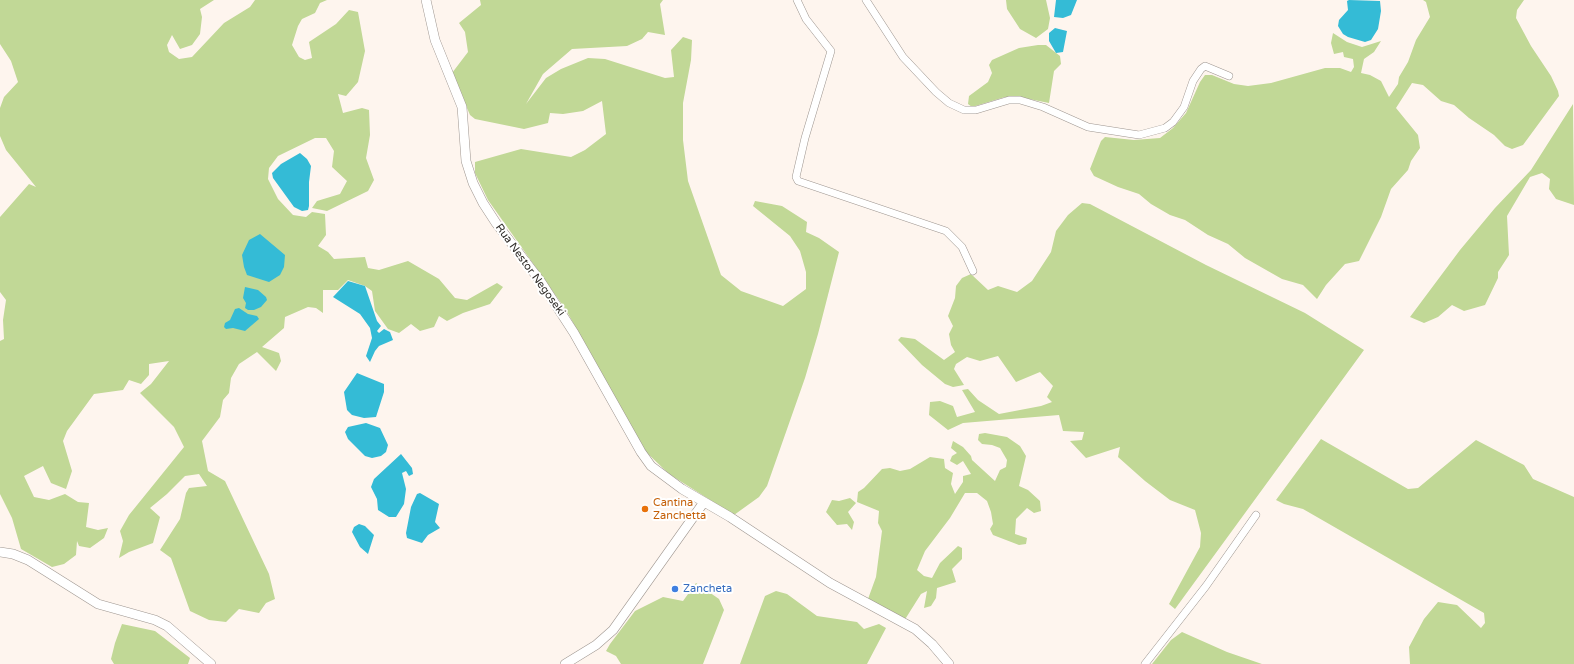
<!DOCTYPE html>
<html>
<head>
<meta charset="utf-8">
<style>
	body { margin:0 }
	canvas { display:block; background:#fef5ee }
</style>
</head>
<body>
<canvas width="1574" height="664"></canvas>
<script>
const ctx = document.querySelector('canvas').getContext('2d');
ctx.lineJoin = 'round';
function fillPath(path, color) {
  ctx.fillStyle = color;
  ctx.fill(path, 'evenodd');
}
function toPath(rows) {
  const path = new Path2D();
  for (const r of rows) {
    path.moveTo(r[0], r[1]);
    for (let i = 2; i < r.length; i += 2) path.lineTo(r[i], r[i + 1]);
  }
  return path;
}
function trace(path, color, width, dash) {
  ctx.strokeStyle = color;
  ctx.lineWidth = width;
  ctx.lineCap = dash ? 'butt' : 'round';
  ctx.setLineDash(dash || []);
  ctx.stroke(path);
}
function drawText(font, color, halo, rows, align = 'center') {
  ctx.font = font + ' "Varela Round",sans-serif';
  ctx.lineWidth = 4;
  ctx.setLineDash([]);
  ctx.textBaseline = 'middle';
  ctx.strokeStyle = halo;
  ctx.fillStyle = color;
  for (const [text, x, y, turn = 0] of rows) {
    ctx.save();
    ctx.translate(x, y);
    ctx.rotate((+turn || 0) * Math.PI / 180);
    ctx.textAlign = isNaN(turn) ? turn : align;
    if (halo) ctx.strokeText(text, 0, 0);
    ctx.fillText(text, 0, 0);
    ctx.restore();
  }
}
const green = toPath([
	[0,0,214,0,200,9,202,17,200,34,192,45,180,49,172,35,167,45,169,52,179,59,192,57,224,23,250,7,255,0,327,0,320,3,315,13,302,19,298,26,292,45,299,57,305,60,312,58,309,42,336,24,349,10,358,12,365,51,358,82,346,96,338,94,343,113,362,108,369,110,370,135,366,158,374,180,368,191,327,211,312,208,317,201,340,194,347,181,332,167,334,151,326,138,315,138,278,156,269,168,268,179,278,199,293,215,306,217,312,212,325,214,326,235,318,246,328,252,334,259,365,257,368,268,379,270,408,261,439,279,455,298,467,300,497,283,503,287,490,304,463,313,447,321,439,316,434,327,420,331,411,324,399,333,388,329,375,311,372,291,365,286,348,280,338,290,323,290,323,313,316,308,308,307,285,317,284,328,262,347,279,353,281,361,276,371,257,352,239,364,231,378,229,393,223,400,220,417,202,441,208,471,225,481,269,574,275,599,266,603,259,613,239,609,226,622,209,620,190,611,171,558,160,550,180,519,186,493,189,488,207,486,199,474,185,476,167,494,150,508,160,517,153,543,129,552,119,558,123,541,120,531,129,515,184,447,174,427,140,393,151,384,169,361,149,364,149,375,141,384,129,380,123,390,94,394,67,431,63,441,72,471,66,489,51,483,43,466,24,476,34,497,49,500,65,494,78,502,89,503,86,527,98,530,108,528,104,538,90,548,79,546,77,541,76,555,64,564,52,567,21,549,12,518,0,494,0,341,4,339,3,320,6,300,0,292,0,217,29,184,36,187,6,150,0,136,0,108,4,97,18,82,11,61,0,44],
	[480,0,663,0,660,4,665,35,648,32,642,39,627,46,572,49,543,74,526,104,546,78,561,69,588,58,605,59,665,78,674,77,671,50,683,37,692,40,691,60,683,103,683,140,688,181,721,275,741,291,783,306,806,289,806,272,800,251,790,236,753,206,755,201,782,206,807,222,806,232,819,238,839,252,818,334,805,378,767,486,759,497,734,515,669,474,644,450,566,310,488,200,475,173,475,162,521,149,571,157,585,150,606,134,602,101,583,111,563,114,550,113,548,123,524,129,475,119,470,115,452,73,468,52,465,32,459,23,481,5],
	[1006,0,1046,0,1050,18,1048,29,1036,38,1020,29,1007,9],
	[1423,0,1524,0,1517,10,1516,18,1531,46,1551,76,1558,91,1559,96,1523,145,1512,149,1505,146,1494,135,1469,118,1454,105,1441,101,1423,85,1412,83,1396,108,1418,135,1420,148,1411,161,1408,170,1391,189,1381,217,1359,261,1345,264,1326,285,1317,299,1303,285,1282,279,1245,258,1228,244,1208,235,1185,220,1170,215,1151,204,1139,194,1118,187,1094,176,1090,169,1101,141,1105,137,1134,140,1160,138,1173,128,1186,113,1200,82,1205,75,1212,75,1234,84,1248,86,1271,83,1325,68,1340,68,1351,72,1354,67,1353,59,1344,57,1343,52,1334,54,1331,43,1333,33,1347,42,1362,47,1381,41,1374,52,1364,59,1361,73,1370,75,1381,81,1389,97,1398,84,1399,77,1408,62,1416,40,1430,17,1426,2],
	[1038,45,1046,45,1060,56,1061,64,1054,71,1049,103,1029,99,1005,97,972,107,968,104,969,96,988,82,992,73,989,65,992,60,1019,48],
	[1573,104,1574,205,1556,199,1549,189,1550,179,1542,173,1530,177,1507,216,1509,255,1498,272,1498,278,1485,305,1464,311,1452,305,1438,317,1424,323,1410,317,1460,250,1495,208,1531,170],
	[1082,203,1090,204,1206,265,1305,313,1364,350,1175,609,1169,604,1200,547,1201,533,1195,510,1170,500,1145,481,1118,457,1120,447,1086,458,1070,441,1082,440,1084,432,1063,431,1059,415,963,423,948,430,929,415,930,402,940,401,953,406,957,417,975,412,962,390,968,389,978,400,999,414,1041,406,1052,402,1047,397,1053,386,1040,372,1016,382,998,356,980,361,967,357,956,364,954,369,964,385,953,387,945,384,922,365,898,340,901,337,915,339,944,360,955,352,951,345,949,334,953,326,948,316,955,298,956,286,962,278,971,274,988,290,998,286,1017,292,1032,281,1051,252,1056,231,1068,215],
	[985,433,1007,437,1020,446,1026,456,1019,486,1028,490,1040,501,1041,511,1034,513,1027,508,1016,519,1015,534,1027,538,1026,544,1019,545,993,535,990,529,993,524,991,512,987,501,977,493,965,493,950,518,925,551,917,570,924,576,932,578,940,563,958,546,962,548,962,559,952,569,956,582,937,588,936,598,931,606,924,608,927,591,921,594,904,621,868,599,876,577,882,531,878,523,879,511,857,502,858,492,864,488,882,469,890,468,900,471,910,469,930,457,944,459,945,468,953,473,951,484,955,494,963,482,963,476,971,474,963,461,957,465,950,461,952,456,957,453,951,448,953,441,963,447,971,456,972,460,995,481,1000,470,1006,467,1007,460,1000,448,992,445,982,444,978,440,979,434],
	[1321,439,1408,489,1418,488,1476,440,1524,465,1533,479,1574,497,1574,664,1410,664,1409,647,1424,619,1438,602,1457,605,1481,628,1485,623,1484,613,1303,509,1284,504,1276,500],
	[850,498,856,503,848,512,854,522,852,530,847,524,837,525,826,512,832,500,839,501],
	[696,583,719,599,724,610,703,664,621,664,616,656,606,651,610,644,635,611,663,597,683,601],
	[776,591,787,594,817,616,857,622,864,629,879,624,886,628,867,664,740,664,765,596],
	[122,624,155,631,190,658,188,664,114,664,111,659,115,643],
	[1182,632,1227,652,1262,664,1152,664,1171,640]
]);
const water = toPath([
	[1056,0,1077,0,1071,15,1063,18,1054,17],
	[1349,0,1380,1,1381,11,1378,29,1371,40,1365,42,1348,37,1343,34,1338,26,1339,20,1348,10,1347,1],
	[1055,28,1067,31,1063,52,1056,53,1049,41,1049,33],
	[300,153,307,159,311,166,309,182,309,206,308,210,302,211,294,207,273,178,272,173,281,164],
	[260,234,285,255,284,267,280,275,269,282,247,275,244,267,242,255,249,240],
	[348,281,365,286,377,321,381,326,377,331,379,333,384,329,390,332,393,340,379,346,375,351,370,362,366,356,372,338,370,328,360,314,333,297],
	[245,287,258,290,266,297,267,300,261,307,254,310,248,310,245,308,246,303,243,298],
	[239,308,248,314,257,316,259,319,245,331,233,328,226,329,224,327,225,323,230,320,235,309],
	[357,373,384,384,384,392,376,417,364,418,352,415,347,410,344,392],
	[366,423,380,428,388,445,386,452,381,456,372,458,365,456,348,439,345,432,348,427],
	[401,454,412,468,413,474,409,476,406,471,402,473,406,489,404,504,396,517,389,517,378,510,377,499,371,487,374,479],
	[420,493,439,504,435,522,440,528,428,535,422,543,407,538,406,533,411,507,417,494],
	[359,524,365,526,374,535,368,554,360,547,352,532,354,527]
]);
const minor = toPath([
	[797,0,806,19,831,51,805,138,796,177,798,181,946,231,962,247,973,271],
	[866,0,903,57,936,92,949,103,964,110,976,110,1009,100,1020,100,1043,107,1088,127,1139,135,1165,128,1173,122,1184,107,1193,81,1201,69,1205,66,1229,76],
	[1145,664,1206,586,1256,515]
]);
const tertiary = toPath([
	[426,0,435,40,462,107,466,161,473,183,483,203,496,223,541,282,574,333,641,452,651,466,682,489,730,517,830,583,915,629,932,644,949,664],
	[0,552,13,554,28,560,98,604,155,620,167,626,211,664],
	[565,664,596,645,613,630,704,502]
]);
const markers = [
	[645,509,4,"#e8710a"],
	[675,589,4,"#3f7fe0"]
];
const streetNames = [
	["Rua Nestor Negoseki",530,270,54]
];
const foodNames = [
	["Cantina",653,503],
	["Zanchetta",653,516]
];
const shopNames = [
	["Zancheta",683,589]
];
fillPath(green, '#c1d896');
fillPath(water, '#34bbd6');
trace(minor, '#9e9690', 8);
trace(tertiary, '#9e9690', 10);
trace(minor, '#fff', 7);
trace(tertiary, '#fff', 9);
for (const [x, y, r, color] of markers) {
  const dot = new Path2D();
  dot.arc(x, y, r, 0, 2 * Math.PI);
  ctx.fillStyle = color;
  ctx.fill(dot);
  trace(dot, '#fff', 1.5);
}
drawText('11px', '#302d2a', '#fff', streetNames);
drawText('11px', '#c56008', '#fff', foodNames, 'left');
drawText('11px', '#366cbe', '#fff', shopNames, 'left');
</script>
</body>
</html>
